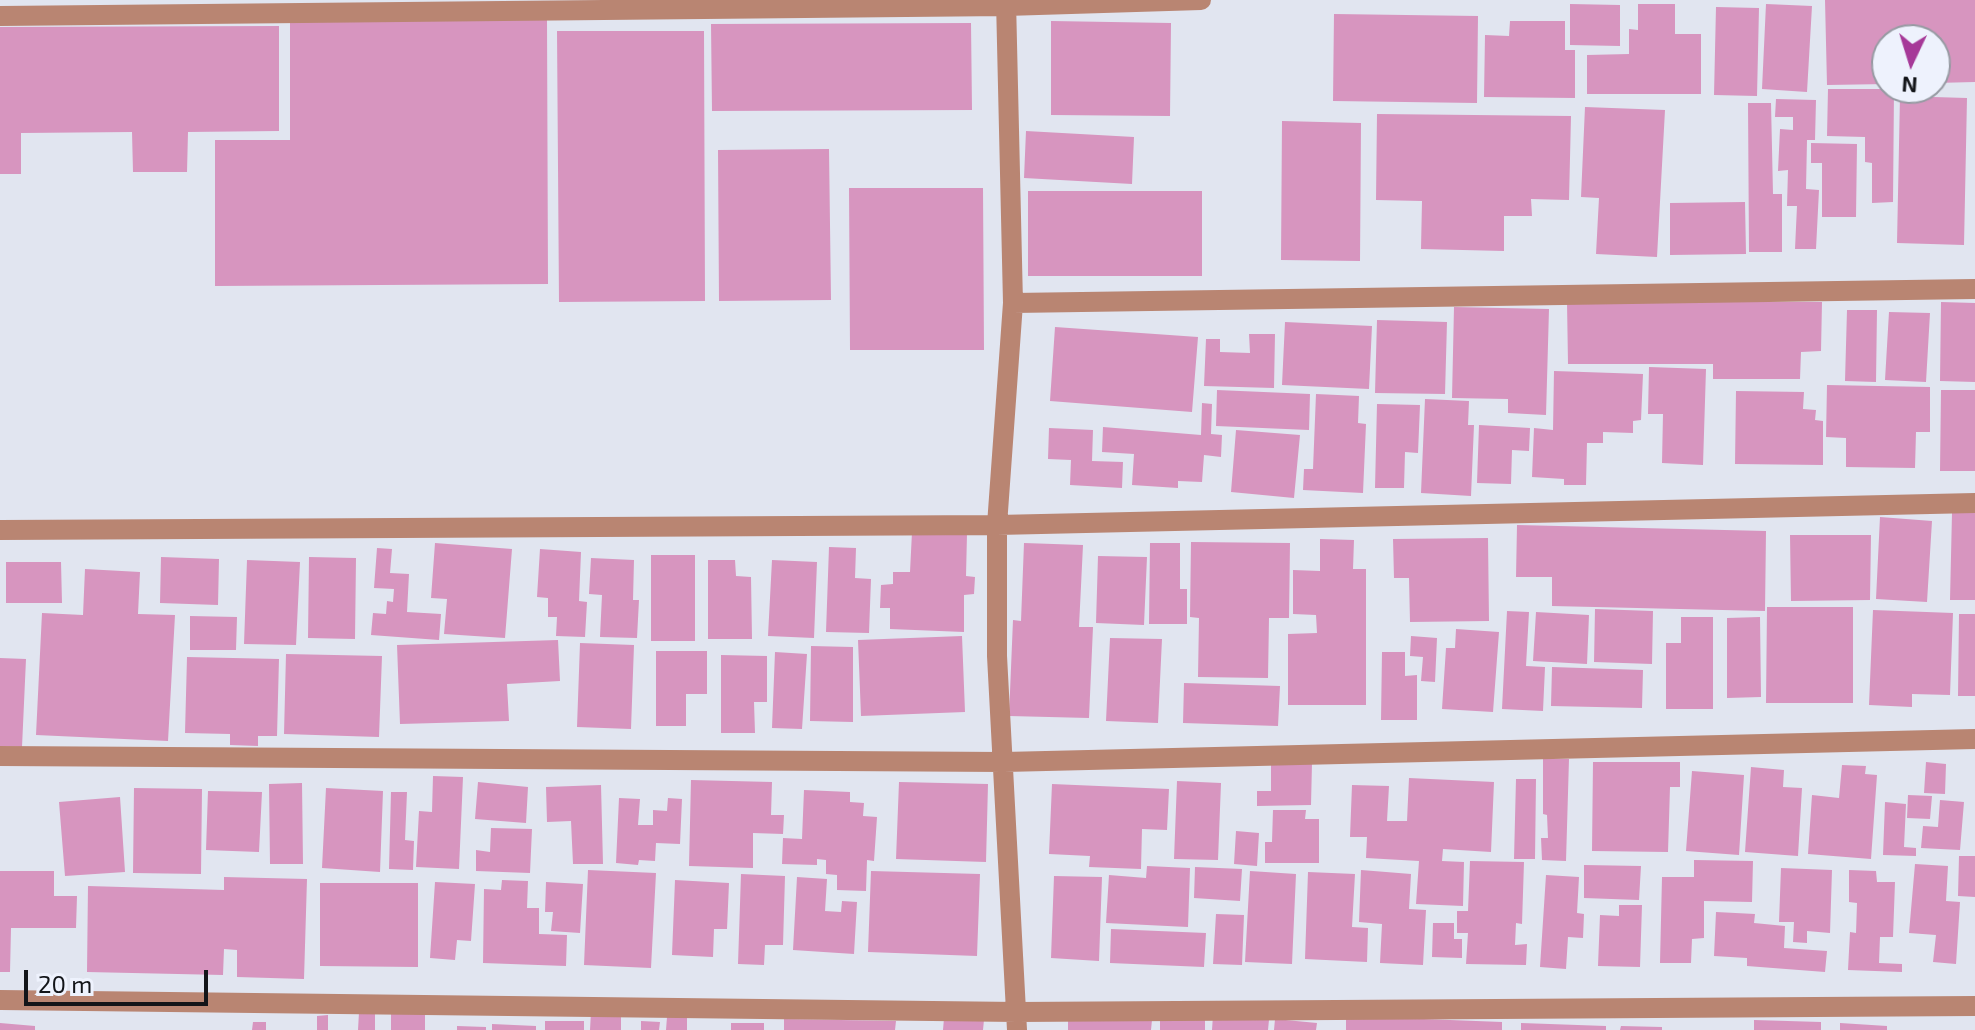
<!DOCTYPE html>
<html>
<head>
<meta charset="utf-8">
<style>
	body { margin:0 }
	#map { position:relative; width:1975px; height:1030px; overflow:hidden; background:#e1e5f0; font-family:"Exo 2",sans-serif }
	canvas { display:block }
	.north { position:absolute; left:1871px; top:24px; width:80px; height:80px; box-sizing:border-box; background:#eef2fd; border:2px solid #969aa2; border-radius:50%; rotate:184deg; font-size:22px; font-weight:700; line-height:32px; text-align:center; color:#131519 }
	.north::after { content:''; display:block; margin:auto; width:28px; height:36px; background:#a63998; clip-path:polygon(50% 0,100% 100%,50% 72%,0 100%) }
	.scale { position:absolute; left:24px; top:970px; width:184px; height:36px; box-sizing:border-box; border:4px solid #131519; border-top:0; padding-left:10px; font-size:24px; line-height:28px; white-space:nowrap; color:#131519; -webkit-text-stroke:6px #eef2fd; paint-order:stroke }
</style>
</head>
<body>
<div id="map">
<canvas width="1975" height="1030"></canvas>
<div class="north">N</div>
<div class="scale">20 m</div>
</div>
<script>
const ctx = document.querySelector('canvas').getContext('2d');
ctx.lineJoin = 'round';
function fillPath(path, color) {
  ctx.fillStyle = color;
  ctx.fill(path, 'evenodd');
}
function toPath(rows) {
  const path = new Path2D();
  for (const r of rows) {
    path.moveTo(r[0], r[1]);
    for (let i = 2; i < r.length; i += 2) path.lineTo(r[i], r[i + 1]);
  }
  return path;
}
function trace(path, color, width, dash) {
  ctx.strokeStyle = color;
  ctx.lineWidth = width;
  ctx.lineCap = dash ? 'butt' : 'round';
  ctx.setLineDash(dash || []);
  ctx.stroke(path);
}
const building = toPath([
	[1825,0,1975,0,1975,82,1935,83,1935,40,1887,40,1887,84,1827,85],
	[1570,4,1620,5,1620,46,1570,45],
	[1638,4,1675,4,1675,34,1701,34,1701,94,1587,94,1587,55,1629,54,1629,29,1638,30],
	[1766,4,1812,6,1807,92,1762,89],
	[1716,7,1759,8,1757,96,1714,95],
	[1334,14,1478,16,1477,103,1333,101],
	[290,20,547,20,548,284,215,286,215,140,290,140],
	[1051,21,1171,23,1170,116,1051,115],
	[1510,21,1565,21,1565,50,1575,50,1575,98,1484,97,1485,35,1509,36],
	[971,23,972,110,712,111,711,24],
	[279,26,279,131,188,132,187,172,133,172,132,132,21,133,21,174,0,174,0,27],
	[557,31,704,31,705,301,559,302],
	[1828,89,1894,89,1893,202,1872,203,1872,163,1865,162,1865,137,1827,136],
	[1900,96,1967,98,1964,245,1897,243],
	[1776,99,1816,100,1815,140,1807,140,1806,189,1819,190,1816,249,1795,249,1797,206,1787,206,1788,170,1778,171,1780,129,1793,130,1793,117,1775,117],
	[1748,103,1771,103,1773,194,1782,194,1782,252,1749,252],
	[1585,107,1665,110,1657,257,1596,254,1599,198,1581,197],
	[1377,114,1571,116,1569,200,1531,199,1532,216,1504,216,1504,251,1421,249,1422,201,1376,200],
	[1282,121,1361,123,1360,261,1281,260],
	[1026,131,1134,137,1132,184,1024,178],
	[1811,143,1857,144,1856,217,1822,217,1822,163,1811,163],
	[829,149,831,300,719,301,718,150],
	[849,188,983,188,984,350,850,350],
	[1028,191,1202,191,1202,276,1028,276],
	[1745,202,1746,254,1670,255,1670,203],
	[1567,302,1822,302,1821,351,1801,352,1800,379,1713,379,1713,364,1568,364],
	[1941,302,1975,303,1975,382,1940,381],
	[1454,307,1549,309,1546,415,1508,413,1508,399,1452,398],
	[1847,310,1877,310,1876,382,1845,381],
	[1889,312,1930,313,1926,382,1885,380],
	[1377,320,1447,322,1445,394,1375,393],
	[1285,322,1372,326,1369,389,1282,385],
	[1055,327,1198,337,1192,412,1050,401],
	[1249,334,1275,334,1274,388,1204,386,1206,339,1220,339,1220,352,1250,353],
	[1649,367,1706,369,1703,465,1662,463,1663,414,1648,414],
	[1554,371,1643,374,1641,420,1633,421,1633,433,1603,432,1603,443,1587,443,1586,485,1564,485,1564,479,1532,477,1534,428,1553,430],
	[1827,385,1930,387,1930,432,1916,432,1915,468,1846,467,1846,438,1826,437],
	[1217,390,1310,394,1309,430,1216,426],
	[1941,390,1975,390,1975,471,1940,471],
	[1736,391,1804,392,1803,409,1816,410,1815,420,1823,421,1823,465,1735,464],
	[1316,394,1359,396,1358,423,1366,424,1363,493,1303,490,1304,469,1313,469],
	[1425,399,1469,401,1468,425,1474,425,1471,496,1421,493],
	[1202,403,1212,404,1211,434,1222,435,1221,457,1204,455,1202,482,1178,481,1178,488,1132,485,1134,454,1102,452,1103,427,1201,435],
	[1377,404,1420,405,1418,453,1405,452,1404,488,1375,488],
	[1479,425,1530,428,1529,451,1512,450,1511,484,1477,483],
	[1049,428,1093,430,1092,461,1123,462,1122,488,1070,485,1071,460,1048,459],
	[1236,430,1300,435,1294,498,1231,492],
	[1952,513,1975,513,1975,600,1950,600],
	[1880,517,1932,521,1927,602,1876,599],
	[1517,525,1766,531,1765,611,1552,606,1552,577,1516,577],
	[912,532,967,534,966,576,975,577,974,594,964,595,964,632,890,629,890,608,880,608,881,585,893,584,893,572,910,572],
	[1790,535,1871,535,1870,600,1791,601],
	[1488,538,1489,621,1410,622,1409,578,1394,578,1393,539],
	[1320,539,1354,540,1353,569,1366,569,1366,705,1288,705,1288,634,1317,633,1316,615,1293,614,1293,570,1320,571],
	[1191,542,1290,543,1289,618,1269,618,1268,678,1198,677,1199,618,1190,617],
	[435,543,512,549,505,638,444,634,447,599,431,598],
	[1024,543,1083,545,1079,627,1093,627,1089,718,1009,716,1013,620,1021,621],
	[1150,543,1180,543,1180,589,1187,589,1187,624,1149,624],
	[829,547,856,548,855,578,871,579,869,633,826,632],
	[377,548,392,549,390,573,409,574,407,612,441,614,439,640,371,635,373,613,386,614,387,601,393,602,394,589,374,588],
	[540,549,581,552,579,601,587,602,585,637,556,636,557,617,548,617,548,598,537,597],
	[651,555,695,555,695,641,651,641],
	[1098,556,1147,557,1144,625,1096,623],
	[161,557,219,559,218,605,160,603],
	[309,557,356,558,355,639,308,638],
	[591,558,634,560,633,600,639,600,637,638,600,637,602,595,589,594],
	[247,560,300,562,296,645,244,644],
	[708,560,735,560,736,576,751,577,752,639,708,639],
	[772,560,817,562,814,638,768,636],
	[6,562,61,562,62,603,6,603],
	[85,569,140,572,138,614,175,615,168,741,36,735,42,613,83,615],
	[1767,607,1853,607,1853,703,1766,703],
	[1595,609,1653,611,1652,664,1594,662],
	[1873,610,1953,613,1950,695,1912,694,1912,707,1869,705],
	[1507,611,1529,612,1526,666,1545,667,1543,711,1502,709],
	[1536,612,1589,615,1587,664,1533,661],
	[1959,614,1975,614,1975,696,1958,696],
	[190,616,237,617,236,650,190,650],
	[1681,617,1713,617,1713,709,1666,709,1666,643,1681,643],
	[1760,617,1761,697,1727,698,1727,618],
	[1456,629,1499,632,1493,712,1442,709,1446,648,1455,648],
	[962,636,965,712,861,716,858,640],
	[1411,636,1437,638,1435,682,1421,681,1423,657,1410,656],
	[1110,638,1162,639,1158,723,1106,721],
	[558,640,560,681,507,684,509,721,400,724,397,645],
	[580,643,634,645,631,729,577,727],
	[811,646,853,647,853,722,810,721],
	[656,651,707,651,707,694,686,694,686,726,656,726],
	[775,652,807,654,802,729,772,728],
	[1382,652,1405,652,1405,676,1417,675,1417,720,1381,720],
	[286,654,382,656,379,737,284,734],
	[721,655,767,656,767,702,754,702,755,733,721,733],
	[187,657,279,659,277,736,258,736,258,746,230,745,230,734,185,733],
	[0,658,26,659,22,747,0,746],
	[1552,667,1643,670,1642,708,1551,706],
	[1184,683,1280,686,1278,726,1183,723],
	[1543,759,1569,759,1566,861,1542,860,1541,838,1548,838,1547,815,1543,814],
	[1593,762,1680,762,1680,787,1670,787,1668,852,1592,851],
	[1926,762,1946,764,1945,794,1924,793],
	[1271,763,1312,763,1311,805,1257,806,1257,791,1271,791],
	[1842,765,1866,766,1865,774,1877,775,1871,859,1808,854,1812,795,1839,798],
	[1751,767,1784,770,1783,787,1802,788,1798,856,1745,852],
	[1692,771,1744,775,1739,855,1686,851],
	[433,776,463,777,459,869,416,867,419,811,432,812],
	[1409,778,1494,782,1491,852,1443,849,1442,861,1464,862,1463,906,1416,904,1419,861,1366,858,1367,837,1350,837,1352,785,1389,786,1387,821,1407,821],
	[1516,779,1536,779,1535,859,1514,859],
	[691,780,772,782,771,815,784,815,783,834,753,833,753,868,689,866],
	[1177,781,1221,783,1218,860,1174,859],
	[478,782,528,787,526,823,475,819],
	[899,782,988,784,986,862,896,859],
	[302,783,303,864,270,864,269,784],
	[1052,784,1169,789,1167,830,1142,829,1141,869,1089,867,1090,856,1049,854],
	[601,785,603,864,573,864,571,821,547,822,546,787],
	[134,788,202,789,201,874,133,873],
	[326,788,383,791,380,872,322,868],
	[804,790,850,792,850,802,864,803,863,816,877,817,874,861,867,860,866,891,837,890,837,875,826,874,826,860,817,859,817,865,782,864,783,838,802,839],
	[208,791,262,792,259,852,206,850],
	[391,792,407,792,405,840,414,841,413,870,389,869],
	[1908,795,1932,796,1930,819,1907,818],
	[120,797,125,872,65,876,59,802],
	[619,798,640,799,638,825,653,825,653,810,667,811,668,798,682,799,680,844,656,843,655,861,639,860,638,865,616,863],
	[1940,800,1964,802,1960,850,1921,848,1923,826,1938,827],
	[1885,802,1906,804,1904,847,1916,848,1916,856,1883,855],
	[1273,810,1306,810,1305,819,1319,819,1319,863,1265,863,1265,842,1272,842],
	[491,828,532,829,530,873,476,871,476,850,490,852],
	[1236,831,1259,833,1257,866,1234,864],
	[1959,856,1975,856,1975,897,1958,896],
	[1694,860,1753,861,1752,902,1704,901,1704,938,1692,939,1691,963,1660,963,1662,877,1694,877],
	[1470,861,1524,862,1522,924,1516,923,1515,945,1527,944,1526,965,1466,964,1468,933,1457,933,1457,911,1468,911],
	[1915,864,1948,866,1946,901,1960,902,1956,964,1933,962,1936,935,1909,933],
	[1584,865,1641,866,1639,900,1584,898],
	[1147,866,1190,868,1188,927,1106,923,1109,875,1146,878],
	[1195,867,1242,869,1240,901,1194,898],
	[1781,868,1832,870,1830,933,1807,931,1807,943,1793,942,1794,922,1779,922],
	[588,870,656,873,651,968,584,965],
	[1361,870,1411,874,1409,909,1426,910,1423,965,1380,963,1382,924,1359,922],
	[1849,870,1876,871,1877,882,1895,882,1893,937,1880,937,1879,963,1902,964,1902,972,1848,970,1850,932,1856,933,1857,903,1849,902],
	[0,871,54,871,54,896,77,896,76,928,11,928,10,972,0,972],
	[871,871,980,874,977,956,868,952],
	[1250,871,1296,874,1292,964,1245,962],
	[1308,872,1355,874,1352,927,1368,928,1367,962,1305,959],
	[741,874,785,876,783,945,765,945,764,965,738,964],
	[1546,875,1579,877,1577,913,1584,914,1583,938,1568,937,1566,969,1540,967],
	[1054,876,1102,877,1099,961,1051,958],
	[224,877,307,879,304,979,237,977,237,950,224,949,223,975,87,972,88,886,224,890],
	[797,877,827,879,825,911,841,912,842,901,857,902,854,954,793,950],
	[502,880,528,881,527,908,539,908,539,934,567,935,566,966,483,963,484,889,501,890],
	[675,880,729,883,727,929,714,929,713,957,672,955],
	[435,882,475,884,471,941,457,940,455,960,430,958],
	[546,882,583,884,580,933,551,931,553,912,545,912],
	[320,883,418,883,418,967,320,966],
	[1619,905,1642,905,1640,967,1598,966,1600,915,1619,916],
	[1716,912,1755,914,1754,923,1785,926,1784,948,1827,951,1825,972,1747,966,1747,958,1714,956],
	[1216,914,1244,915,1242,965,1213,964],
	[1433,923,1454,923,1454,939,1462,939,1462,958,1432,957],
	[1111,929,1206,933,1204,967,1110,963],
	[391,1011,425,1012,425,1030,391,1030],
	[359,1012,375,1012,375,1030,358,1030],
	[591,1012,621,1012,621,1030,590,1030],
	[1160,1013,1205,1014,1205,1030,1160,1030],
	[328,1015,328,1030,317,1030,317,1016],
	[1213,1015,1269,1020,1268,1030,1212,1030],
	[687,1016,687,1030,666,1030,667,1017],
	[1346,1016,1502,1022,1502,1030,1346,1030],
	[1068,1017,1152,1020,1151,1030,1068,1030],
	[944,1018,984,1020,983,1030,943,1030],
	[784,1019,896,1021,895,1030,784,1030],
	[1275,1019,1317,1023,1316,1030,1274,1030],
	[1754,1020,1821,1022,1821,1030,1754,1030],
	[545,1021,584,1021,584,1030,545,1030],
	[641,1021,660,1022,659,1030,641,1030],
	[253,1022,266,1022,266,1030,252,1030],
	[0,1023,35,1026,35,1030,0,1030],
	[731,1023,764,1023,764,1030,731,1030],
	[1521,1023,1606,1026,1606,1030,1521,1030],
	[1840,1023,1887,1026,1887,1030,1840,1030],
	[492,1024,536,1026,536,1030,492,1030],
	[457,1026,486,1027,486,1030,457,1030],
	[1621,1026,1662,1027,1662,1030,1620,1030]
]);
const minor = toPath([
	[1006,0,1013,303,997,525,997,656,1017,1030],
	[0,16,1006,6,1201,0],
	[1013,303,1975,289],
	[0,530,997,525,1975,503],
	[0,756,1004,762,1975,739],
	[0,1000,1017,1012,1975,1006]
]);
fillPath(building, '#d795bf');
trace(minor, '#b98572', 20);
</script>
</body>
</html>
